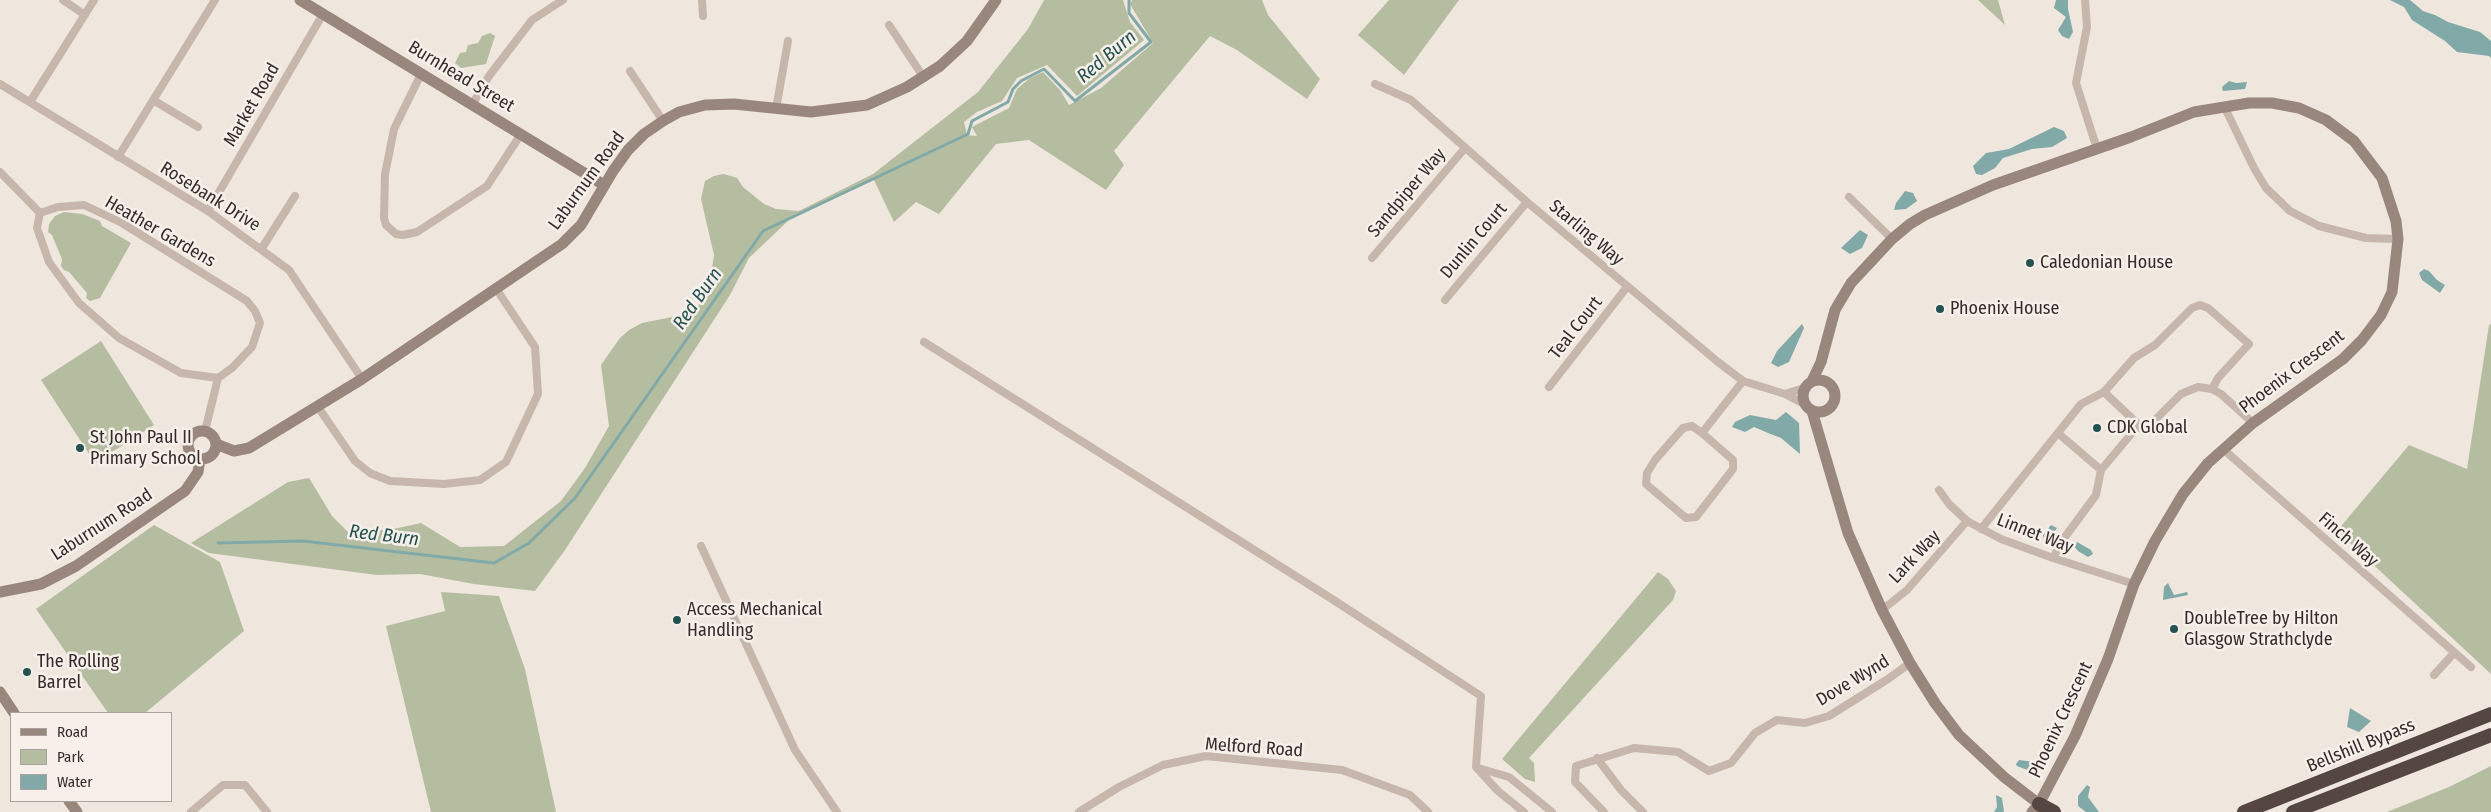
<!DOCTYPE html>
<html>
<head>
<meta charset="utf-8">
<style>
	body { margin:0 }
	#map { position:relative; width:2491px; height:812px; overflow:hidden; background:#efe6de; font-family:"Fira Sans Condensed",sans-serif }
	canvas { display:block }
	.legend { position:absolute; left:10px; top:712px; width:162px; height:90px; box-sizing:border-box; background:#f7f0ea; border:1px solid #a9a29d; margin:0; padding:6px 9px; list-style:none; font-size:15px; color:#352c29 }
	.legend li { display:flex; align-items:center; gap:10px; height:25px }
	.legend b { width:25px; border:1px solid #a9a29d }
</style>
</head>
<body>
<div id="map">
<canvas width="2491" height="812"></canvas>
<ul class="legend">
<li><b style="height:6px;background:#99867d"></b>Road</li>
<li><b style="height:14px;background:#b5bda0"></b>Park</li>
<li><b style="height:14px;background:#80a9a8"></b>Water</li>
</ul>
</div>
<script>
const ctx = document.querySelector('canvas').getContext('2d');
ctx.lineJoin = 'round';
function fillPath(path, color) {
  ctx.fillStyle = color;
  ctx.fill(path, 'evenodd');
}
function toPath(rows) {
  const path = new Path2D();
  for (const r of rows) {
    if (r.length === 3) {
      path.moveTo(r[0] + r[2], r[1]);
      path.arc(r[0], r[1], r[2], 0, 2 * Math.PI);
      continue;
    }
    path.moveTo(r[0], r[1]);
    for (let i = 2; i < r.length; i += 2) path.lineTo(r[i], r[i + 1]);
  }
  return path;
}
function trace(path, color, width, dash) {
  ctx.strokeStyle = color;
  ctx.lineWidth = width;
  ctx.lineCap = dash ? 'butt' : 'round';
  ctx.setLineDash(dash || []);
  ctx.stroke(path);
}
function drawText(font, color, halo, rows, align = 'center') {
  ctx.font = font + ' "Fira Sans Condensed",sans-serif';
  ctx.lineWidth = 5;
  ctx.setLineDash([]);
  ctx.textBaseline = 'middle';
  ctx.strokeStyle = halo;
  ctx.fillStyle = color;
  for (const [text, x, y, turn = 0] of rows) {
    ctx.save();
    ctx.translate(x, y);
    ctx.rotate((+turn || 0) * Math.PI / 180);
    ctx.textAlign = isNaN(turn) ? turn : align;
    if (halo) ctx.strokeText(text, 0, 0);
    ctx.fillText(text, 0, 0);
    ctx.restore();
  }
}
const green = toPath([
	[1044,0,1123,0,1130,22,1144,40,1077,96,1047,65,1017,78,1002,101,977,112,964,122,967,135,977,136,972,127,1009,108,1017,89,1030,78,1043,72,1060,90,1069,105,1101,88,1153,43,1130,4,1132,0,1262,0,1268,15,1320,79,1307,99,1237,50,1210,36,1114,151,1124,165,1106,190,1029,140,996,144,939,214,916,202,894,222,874,180,790,219,749,258,730,295,565,550,535,591,474,584,420,574,377,575,209,553,191,543,288,482,309,478,332,516,350,534,398,528,421,523,460,547,504,546,561,501,585,468,609,426,601,365,620,338,629,330,642,323,687,314,699,305,705,297,710,282,714,255,701,199,705,181,714,176,723,174,731,176,737,178,743,187,764,204,776,209,799,211,873,174,978,92,1028,29],
	[1389,0,1459,0,1404,75,1358,35],
	[1978,0,1998,0,2005,25],
	[490,33,495,36,486,64,461,68,455,63,460,53,466,52,468,45,478,43,482,36],
	[64,212,82,214,100,221,102,226,131,243,100,298,90,301,86,298,87,293,69,272,64,270,61,266,62,259,52,235,48,232,49,224,55,216],
	[2491,324,2491,674,2337,531,2409,445,2467,469,2489,325],
	[101,341,154,425,95,463,41,380],
	[154,525,220,562,244,631,145,713,108,713,36,609],
	[1658,572,1668,579,1676,591,1673,600,1529,758,1534,763,1535,782,1525,779,1502,759],
	[441,592,499,596,525,669,556,812,431,812,386,626,445,611],
	[2491,766,2491,812,2387,812,2449,787]
]);
const water = toPath([
	[2056,0,2068,0,2068,9,2073,32,2069,39,2062,36,2058,30,2066,17,2054,8],
	[2390,0,2410,0,2423,11,2435,15,2448,22,2480,32,2491,41,2491,58,2489,56,2457,52,2445,41,2412,20,2404,7],
	[2229,81,2236,83,2247,82,2245,89,2223,91,2222,87],
	[2054,127,2064,131,2067,138,2052,147,2032,149,2003,158,1995,168,1982,175,1976,174,1973,166,1986,153,2009,149],
	[1905,191,1913,193,1917,201,1906,209,1894,210,1896,203],
	[1860,230,1868,235,1862,248,1850,254,1841,248],
	[2424,269,2429,271,2437,280,2445,285,2440,293,2422,280,2419,273],
	[1802,324,1804,328,1789,362,1778,367,1771,363,1777,351],
	[1786,412,1799,423,1800,454,1781,438,1768,433,1754,427,1745,432,1732,427,1735,422,1750,415,1776,420],
	[2051,525,2057,528,2049,539,2044,540,2043,535],
	[2077,542,2091,550,2093,554,2088,557,2078,551,2074,546],
	[2168,583,2174,595,2187,592,2188,595,2163,600,2164,587],
	[2350,708,2371,721,2359,732,2347,727],
	[2019,760,2042,763,2042,770,2030,771,2017,766,2016,764],
	[2087,785,2090,787,2088,797,2099,812,2086,812,2078,806,2078,796],
	[1996,795,2002,798,2004,812,1994,812,1997,807]
]);
const stream = toPath([
	[218,543,303,541,494,563,529,543,575,498,763,231,968,134,972,121,1008,102,1013,89,1021,81,1044,69,1075,101,1151,42,1129,13,1129,0]
]);
const street = toPath([
	[63,0,85,15],
	[702,0,703,16],
	[2085,0,2087,27,2076,83,2097,149],
	[889,25,924,78],
	[630,71,663,121],
	[421,74,394,129,385,174,384,218,386,225,396,234,403,235,417,232,487,186,521,134],
	[0,84,208,211,289,270,362,379],
	[1375,84,1411,100,1527,202,1718,362,1743,381,1785,394,1804,404],
	[153,100,198,127],
	[30,102,94,0],
	[472,105,489,76,532,20,563,0],
	[2224,106,2254,168,2266,188,2290,211,2319,226,2366,238,2398,239],
	[776,109,788,41],
	[118,157,215,0],
	[0,172,40,213],
	[1849,197,1892,239],
	[208,211,323,14],
	[262,248,295,196],
	[1372,258,1465,148],
	[1445,300,1527,202],
	[924,342,1332,599,1481,696,1476,767,1498,791,1524,812],
	[1549,387,1627,287],
	[2104,392,2140,426],
	[1785,394,1804,388],
	[318,407,355,461,370,473,390,481,444,484,480,480,506,462,538,394,535,347,497,290],
	[205,431,218,378,181,373,119,338,79,303,49,262,37,228,40,213,58,207,84,205,122,223,247,301,255,311,260,323,252,347,232,368,218,378],
	[1702,433,1733,460,1733,469,1696,517,1686,518,1646,484,1647,473,1655,460,1683,428,1692,426,1702,433,1743,381],
	[2059,434,2101,470],
	[2223,449,2471,667],
	[1939,490,1949,504,1967,521,2001,539,2053,558,2134,584],
	[1981,529,2081,404,2104,392,2134,358,2155,345,2192,308,2200,305,2208,308,2249,344,2218,378,2212,389],
	[701,546,795,750,837,812],
	[2053,558,2062,541,2096,495,2101,470,2132,433,2140,426,2153,422,2181,394,2198,387,2212,389,2221,394,2253,423],
	[1882,610,1907,590,1967,521],
	[2434,675,2454,653],
	[1597,758,1621,790,1643,812],
	[1478,768,1509,777,1552,812],
	[191,812,223,785,245,785,267,812],
	[1079,812,1119,787,1163,765,1206,756,1342,770,1410,795,1428,812],
	[1604,812,1575,782,1576,766,1634,748,1678,752,1709,771,1731,763,1755,733,1777,720,1805,723,1829,716,1888,679,1910,663]
]);
const secondary = toPath([
	[300,0,604,185],
	[1819,396,16],
	[1812,381,1821,362,1835,310,1851,283,1892,239,1910,224,1925,215,1993,185,2131,137,2194,112,2249,103,2272,103,2299,108,2326,120,2354,141,2382,178,2396,221,2398,239,2392,292,2381,315,2362,340,2343,359,2253,423,2208,463,2183,494,2155,541,2134,584,2108,659,2075,736,2039,804,2032,812],
	[1812,411,1848,533,1882,610,1910,663,1935,703,1959,735,2004,777,2039,804],
	[202,445,14],
	[216,444,234,451,249,448,362,379,562,244,581,225,613,171,628,150,644,134,663,121,679,112,705,105,734,104,811,112,867,105,907,87,940,66,967,41,996,0],
	[0,592,41,584,76,566,185,491,198,472,200,459],
	[0,692,14,713],
	[69,801,77,812]
]);
const highway = toPath([
	[2039,804,2054,812],
	[2244,812,2491,714],
	[2293,812,2491,735]
]);
const markers = [
	[2030,263,5,"#245151"],
	[1940,309,5,"#245151"],
	[2097,428,5,"#245151"],
	[80,448,5,"#245151"],
	[677,620,5,"#245151"],
	[2174,629,5,"#245151"],
	[27,672,5,"#245151"]
];
const streetNames = [
	["Burnhead Street",461,77,31],
	["Market Road",252,105,-60],
	["Laburnum Road",587,181,-54],
	["Sandpiper Way",1407,193,-50],
	["Rosebank Drive",210,197,32],
	["Heather Gardens",160,232,30],
	["Starling Way",1586,233,40],
	["Dunlin Court",1474,241,-50],
	["Teal Court",1576,328,-52],
	["Phoenix Crescent",2292,372,-37],
	["Laburnum Road",102,525,-33],
	["Linnet Way",2035,534,21],
	["Finch Way",2348,540,41],
	["Lark Way",1915,557,-47],
	["Dove Wynd",1853,681,-31],
	["Phoenix Crescent",2061,720,-65],
	["Bellshill Bypass",2361,746,-22],
	["Melford Road",1254,748,4]
];
const poiNames = [
	["Caledonian House",2040,263],
	["Phoenix House",1950,309],
	["CDK Global",2107,428],
	["St John Paul II",90,438],
	["Primary School",90,459],
	["Access Mechanical",687,610],
	["Handling",687,631],
	["DoubleTree by Hilton",2184,619],
	["Glasgow Strathclyde",2184,640],
	["The Rolling",37,662],
	["Barrel",37,683]
];
const waterNames = [
	["Red Burn",1107,57,-40],
	["Red Burn",698,299,-55],
	["Red Burn",384,536,7]
];
fillPath(green, '#b5bda0');
fillPath(water, '#80a9a8');
trace(stream, '#80a9a8', 3);
trace(street, '#c6b6ab', 8);
trace(secondary, '#99867d', 11);
trace(highway, '#554642', 14);
for (const [x, y, r, color] of markers) {
  const dot = new Path2D();
  dot.arc(x, y, r, 0, 2 * Math.PI);
  ctx.fillStyle = color;
  ctx.fill(dot);
  trace(dot, '#f7f0ea', 2);
}
drawText('18px', '#352c29', '#f7f0ea', streetNames);
drawText('18px', '#352c29', '#f7f0ea', poiNames, 'left');
drawText('italic 19px', '#245151', '#f7f0ea', waterNames);
</script>
</body>
</html>
